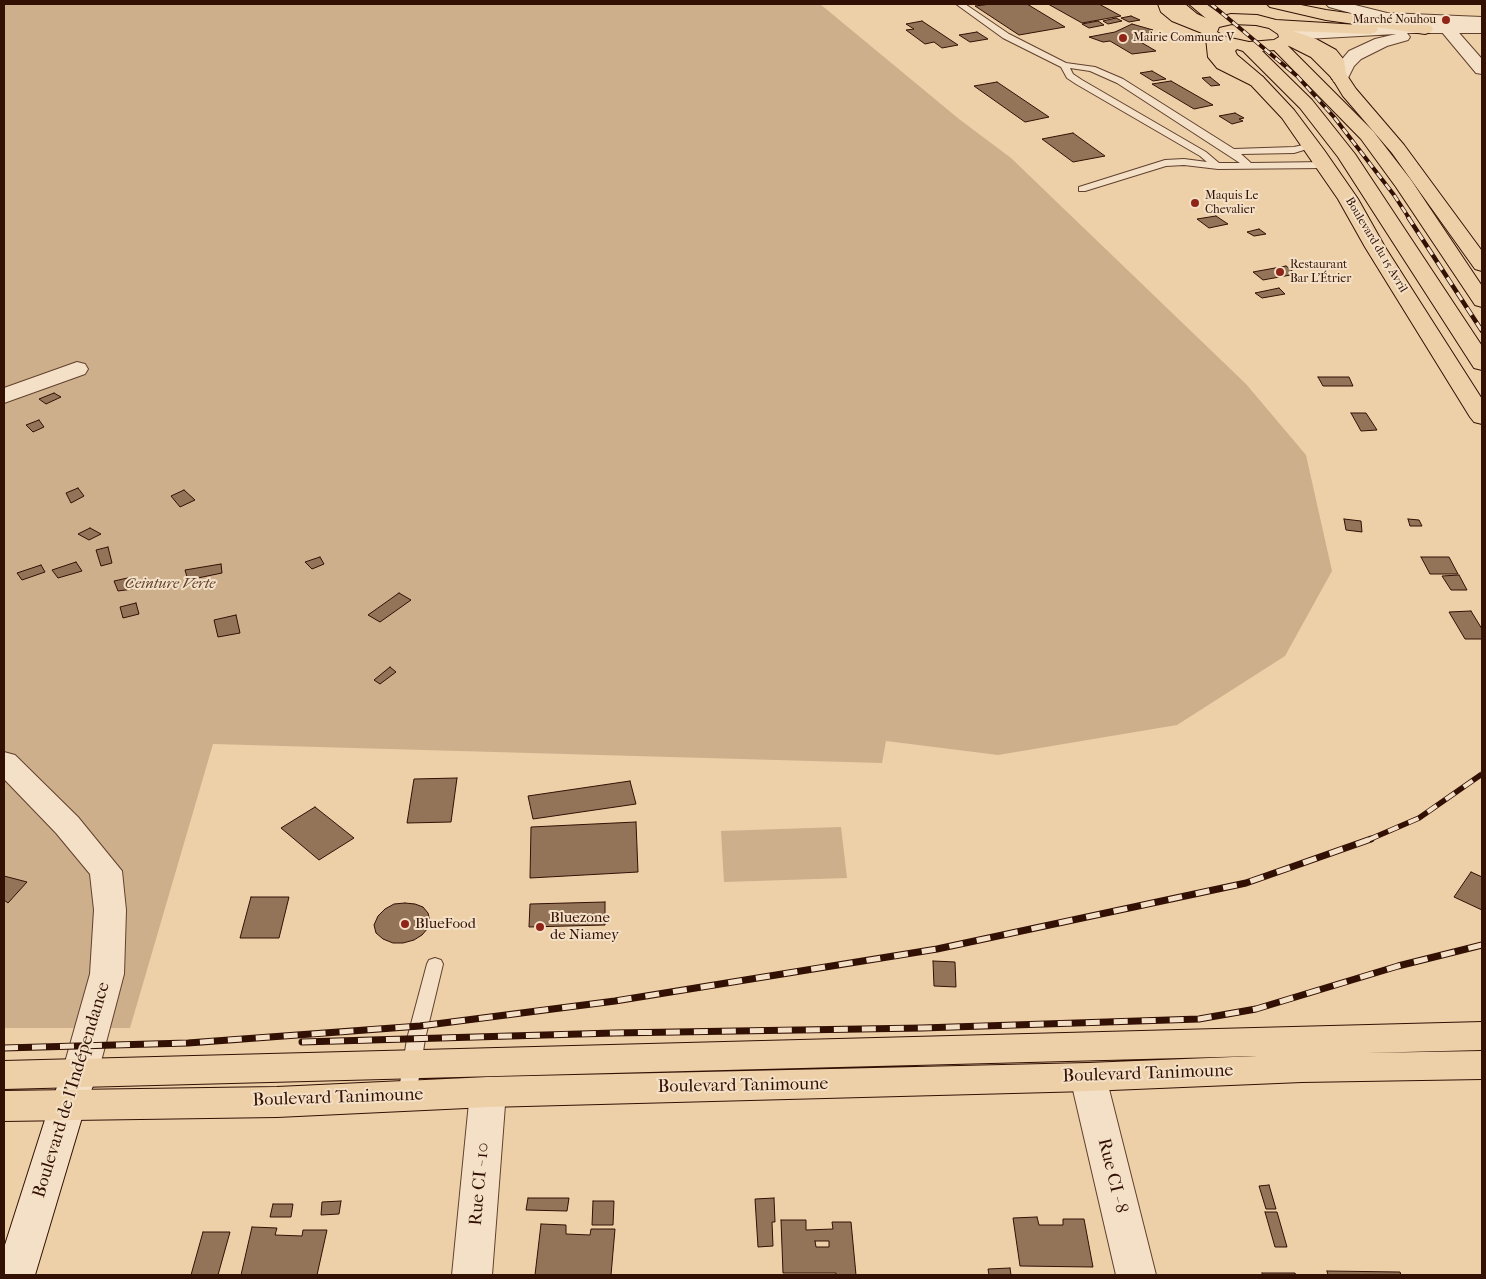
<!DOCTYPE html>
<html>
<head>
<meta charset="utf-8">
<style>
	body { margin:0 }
	#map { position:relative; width:1486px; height:1279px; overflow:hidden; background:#edd0a8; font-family:"IM FELL French Canon",serif }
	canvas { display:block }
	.frame { position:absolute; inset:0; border:5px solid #321004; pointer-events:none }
</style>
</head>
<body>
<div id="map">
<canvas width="1486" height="1279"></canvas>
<div class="frame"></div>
</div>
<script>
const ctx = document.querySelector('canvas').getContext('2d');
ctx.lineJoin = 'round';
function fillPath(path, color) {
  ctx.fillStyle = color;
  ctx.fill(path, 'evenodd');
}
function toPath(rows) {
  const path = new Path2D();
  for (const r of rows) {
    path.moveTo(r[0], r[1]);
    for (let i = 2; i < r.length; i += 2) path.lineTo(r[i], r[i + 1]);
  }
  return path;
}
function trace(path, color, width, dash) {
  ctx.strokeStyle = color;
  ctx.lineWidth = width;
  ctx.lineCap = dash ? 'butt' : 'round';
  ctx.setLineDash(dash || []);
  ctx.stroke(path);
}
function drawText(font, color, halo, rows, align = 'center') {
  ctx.font = font + ' "IM FELL French Canon",serif';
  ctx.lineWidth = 4;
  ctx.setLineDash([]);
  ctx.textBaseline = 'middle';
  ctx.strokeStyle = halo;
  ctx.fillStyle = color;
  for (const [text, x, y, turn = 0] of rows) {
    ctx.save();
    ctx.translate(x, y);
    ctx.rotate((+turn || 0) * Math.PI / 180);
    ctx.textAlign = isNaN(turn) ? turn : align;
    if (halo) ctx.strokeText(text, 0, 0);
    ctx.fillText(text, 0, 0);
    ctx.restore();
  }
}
const green = toPath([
	[4,4,820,4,959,119,1011,158,1246,384,1306,455,1332,571,1285,656,1177,725,998,755,886,741,882,763,213,744,130,1028,4,1028],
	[841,827,847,878,724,882,721,831]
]);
const building = toPath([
	[991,4,1027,4,1065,27,1019,35,975,6,991,4],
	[1048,4,1099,4,1121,16,1082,23,1048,4],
	[1131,16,1140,20,1129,22,1121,18,1131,16],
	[1116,18,1122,21,1108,24,1103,21,1116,18],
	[922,21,958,45,942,48,934,42,925,44,906,30,914,29,906,24,922,21],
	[1098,21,1104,25,1089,28,1082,24,1098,21],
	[1132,24,1153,30,1137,40,1156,51,1132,54,1110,41,1103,42,1089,37,1115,32,1132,24],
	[977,32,988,39,970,42,959,35,977,32],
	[1152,71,1166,79,1153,81,1140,73,1152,71],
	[1210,77,1220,85,1211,86,1202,78,1210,77],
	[1171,81,1213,105,1194,109,1152,84,1171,81],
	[997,82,1049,117,1025,122,974,86,997,82],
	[1235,113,1244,118,1239,119,1243,121,1232,124,1219,116,1235,113],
	[1073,133,1105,156,1073,162,1042,139,1073,133],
	[1216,216,1228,224,1209,228,1197,219,1216,216],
	[1259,229,1266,234,1254,236,1247,232,1259,229],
	[1286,266,1296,274,1263,280,1253,272,1286,266],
	[1279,288,1285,294,1262,298,1255,293,1279,288],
	[1318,377,1349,377,1353,386,1323,386,1318,377],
	[54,393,61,397,46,404,39,399,54,393],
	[1351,413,1366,413,1377,430,1361,431,1351,413],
	[39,420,44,427,33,432,26,425,39,420],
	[78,488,84,496,71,503,66,493,78,488],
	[184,490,195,500,180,507,171,496,184,490],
	[1344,519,1361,521,1362,532,1346,530,1344,519],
	[1408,519,1419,520,1422,526,1410,526,1408,519],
	[90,528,101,534,89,540,78,534,90,528],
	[108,547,112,563,101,566,96,550,108,547],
	[320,557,324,564,312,569,305,562,320,557],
	[1421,557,1449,557,1458,574,1430,574,1421,557],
	[76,562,82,571,58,578,52,570,76,562],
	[221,564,222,573,188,580,185,570,221,564],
	[41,565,45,572,22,580,17,573,41,565],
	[1459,575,1467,590,1451,590,1442,576,1459,575],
	[132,577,133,589,118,591,114,581,132,577],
	[399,593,411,600,380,622,368,615,399,593],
	[136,603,139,614,123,618,120,607,136,603],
	[1471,611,1482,629,1482,639,1465,639,1449,612,1471,611],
	[236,615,240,633,218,637,214,620,236,615],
	[390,667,396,672,380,684,374,680,390,667],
	[457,778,451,822,407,823,414,779,457,778],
	[630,781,636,804,533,819,528,796,630,781],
	[315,807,354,838,319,860,281,828,315,807],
	[636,822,638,872,530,878,531,827,636,822],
	[1471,872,1482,877,1482,910,1454,897,1471,872],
	[4,876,27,882,8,903,4,900,4,876],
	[251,897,289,897,279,938,240,938,251,897],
	[605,902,605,925,529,927,530,904,605,902],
	[405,903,415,904,423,907,428,913,430,921,428,928,422,935,414,940,403,943,393,943,383,939,376,933,374,925,378,916,385,909,394,904,405,903],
	[933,961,955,962,956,987,934,986,933,961],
	[1269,1185,1276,1209,1266,1209,1259,1186,1269,1185],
	[528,1198,569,1198,567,1211,526,1210,528,1198],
	[774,1198,775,1222,772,1222,773,1246,758,1247,755,1199,774,1198],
	[341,1201,339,1214,321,1215,322,1202,341,1201],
	[593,1201,614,1201,613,1225,592,1225,593,1201],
	[273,1204,293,1204,291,1217,270,1217,273,1204],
	[1265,1212,1277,1212,1287,1247,1275,1247,1265,1212],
	[1037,1217,1039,1225,1063,1225,1063,1219,1084,1219,1093,1267,1020,1266,1013,1218,1037,1217],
	[781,1220,806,1220,806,1230,833,1229,832,1222,851,1222,856,1275,836,1275,836,1273,783,1273,781,1220],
	[815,1241,829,1241,829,1247,816,1247,815,1241],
	[541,1224,566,1225,566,1234,590,1235,591,1229,615,1229,611,1275,535,1275,541,1224],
	[252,1227,277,1228,275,1235,302,1236,303,1230,327,1230,317,1275,241,1275,252,1227],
	[203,1232,230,1232,218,1275,191,1275,203,1232],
	[1010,1268,1011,1275,989,1275,988,1269,1010,1268],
	[1327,1271,1400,1272,1401,1275,1328,1275,1327,1271],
	[1262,1273,1295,1273,1296,1275,1263,1275,1262,1273]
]);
const service = toPath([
	[956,4,965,4,1009,34,1066,63,1095,67,1123,79,1234,149,1294,147,1312,143,1317,146,1294,153,1241,154,1251,163,1325,162,1330,165,1325,168,1218,169,1184,165,1166,166,1085,191,1079,191,1079,187,1165,160,1184,159,1207,162,1200,156,1076,84,1067,78,1061,67,1003,38,956,4],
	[1070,68,1090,71,1117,83,1240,163,1219,163,1206,152,1082,80,1073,74,1070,68],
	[435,958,441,960,443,964,425,1039,416,1096,413,1101,407,1103,401,1101,398,1096,407,1039,427,964,429,960,435,958]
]);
const minor = toPath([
	[1326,4,1351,4,1387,13,1482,17,1482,27,1453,26,1482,59,1482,74,1476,73,1441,31,1439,28,1441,25,1387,23,1329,7,1326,4],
	[77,362,85,364,88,369,85,374,4,403,4,388,77,362],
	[4,752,15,755,78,817,122,871,126,910,124,974,98,1073,93,1083,80,1087,67,1083,62,1073,90,974,94,910,90,874,56,833,4,779,4,752],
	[1088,1063,1101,1067,1106,1077,1156,1275,1116,1275,1070,1077,1075,1067,1088,1063],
	[488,1077,501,1082,506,1092,492,1275,452,1275,470,1092,475,1082,488,1077]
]);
const tertiary = toPath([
	[1482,23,1482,33,1407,33,1410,37,1408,40,1387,46,1361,59,1354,66,1346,82,1340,83,1334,82,1332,78,1338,64,1349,51,1375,39,1396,34,1288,40,1282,38,1280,35,1282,32,1288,30,1370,24,1482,23]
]);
const secondary = toPath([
	[80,1059,93,1063,98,1073,86,1104,35,1275,4,1275,4,1248,50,1104,67,1063,80,1059]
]);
const primary = toPath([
	[1168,4,1185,4,1197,14,1217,23,1219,26,1217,29,1211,31,1205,29,1185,20,1168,4],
	[1267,4,1296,4,1326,10,1425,24,1431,26,1433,29,1431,32,1425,34,1326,20,1270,7,1267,4],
	[1214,33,1220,35,1222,38,1224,56,1229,60,1263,77,1294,110,1324,150,1358,199,1385,247,1482,399,1482,424,1474,422,1470,417,1365,247,1338,199,1282,118,1251,85,1217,68,1208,57,1206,38,1208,35,1214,33],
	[1287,34,1323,51,1344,71,1356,89,1404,145,1482,251,1482,271,1475,269,1392,153,1343,96,1332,78,1311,57,1281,42,1279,39,1281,36,1287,34],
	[1482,1022,1482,1050,1365,1053,1482,1051,1482,1079,1302,1082,1088,1091,488,1107,277,1117,4,1121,4,1091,277,1087,488,1077,1088,1063,1257,1056,4,1089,4,1061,1482,1022]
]);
const trunk = toPath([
	[1158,4,1174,4,1174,7,1184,15,1206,23,1208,20,1189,4,1206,4,1223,16,1231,14,1257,15,1276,20,1376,26,1378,29,1376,32,1370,34,1293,31,1316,39,1336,50,1344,60,1346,75,1344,79,1338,80,1332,79,1330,75,1328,61,1324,56,1304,45,1293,42,1288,46,1373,131,1411,180,1482,286,1482,307,1475,305,1396,187,1361,139,1274,50,1262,51,1312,100,1355,154,1482,346,1482,370,1474,368,1338,157,1300,108,1243,51,1237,49,1235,51,1237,55,1263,77,1265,81,1263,85,1251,85,1223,61,1219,51,1222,46,1215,44,1204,37,1202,33,1172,21,1161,12,1158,4],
	[1232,24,1256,25,1269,28,1278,34,1279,37,1274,40,1249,42,1226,37,1217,32,1219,27,1232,24]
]);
const railFar3 = toPath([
	[1211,4,1297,76,1334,117,1394,195,1409,218]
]);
const railFar2 = toPath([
	[1408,217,1482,331]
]);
const railFar1 = toPath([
	[1368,840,1419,818,1482,774]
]);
const rail = toPath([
	[302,1042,614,1033,922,1028,1199,1019,1256,1009,1398,966,1482,945],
	[4,1048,188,1043,420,1026,615,1001,937,949,1246,883,1371,839]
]);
const markers = [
	[1446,20,5,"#8f2418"],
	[1123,38,5,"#8f2418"],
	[1195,203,5,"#8f2418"],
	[1280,272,5,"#8f2418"],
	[405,924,5,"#8f2418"],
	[540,927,5,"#8f2418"]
];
const farPoinames = [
	["Marché Nouhou",1436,20,"right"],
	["Mairie Commune V",1133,38],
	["Maquis Le",1205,196],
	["Chevalier",1205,210],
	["Restaurant",1290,265],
	["Bar L’Étrier",1290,279]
];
const farStreetnames = [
	["Boulevard du 15 Avril",1376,245,59]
];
const parkNames = [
	["Ceinture Verte",170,584]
];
const poiNames = [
	["Bluezone",550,918],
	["de Niamey",550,935],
	["BlueFood",415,924]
];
const nearStreetnames = [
	["Boulevard Tanimoune",1148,1074,-2],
	["Boulevard Tanimoune",743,1086,-1],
	["Boulevard de l'Indépendance",72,1090,-73],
	["Boulevard Tanimoune",338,1098,-2],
	["Rue CI - 8",1112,1176,76],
	["Rue CI - 10",480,1184,-85]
];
fillPath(green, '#cdaf8c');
fillPath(building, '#937459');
trace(building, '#321004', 1);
trace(service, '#61402d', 2);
trace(minor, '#61402d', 2);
trace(tertiary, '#61402d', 2);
trace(secondary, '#321004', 2);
trace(primary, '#321004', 2);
trace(trunk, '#321004', 2);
fillPath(service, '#f3e0c6');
fillPath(minor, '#f3e0c6');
fillPath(tertiary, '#f3e0c6');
fillPath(secondary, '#f3e0c6');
fillPath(primary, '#edd0a8');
fillPath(trunk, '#edd0a8');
trace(railFar3, '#321004', 4);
trace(railFar2, '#321004', 4.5);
trace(railFar1, '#321004', 5.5);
trace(rail, '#321004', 7);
trace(railFar3, '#f3e0c6', 2.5, [7]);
trace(railFar2, '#f3e0c6', 3, [9]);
trace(railFar1, '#f3e0c6', 4, [11]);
trace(rail, '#f3e0c6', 5, [14]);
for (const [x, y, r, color] of markers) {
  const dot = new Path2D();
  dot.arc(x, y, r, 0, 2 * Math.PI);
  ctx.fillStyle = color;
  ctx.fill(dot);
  trace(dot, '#f3e0c6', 2);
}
drawText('12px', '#321004', '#f3e0c6', farPoinames, 'left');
drawText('12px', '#321004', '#f3e0c6', farStreetnames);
drawText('italic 15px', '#60402d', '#f3e0c6', parkNames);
drawText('15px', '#321004', '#f3e0c6', poiNames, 'left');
drawText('18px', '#321004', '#f3e0c6', nearStreetnames);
</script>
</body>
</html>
